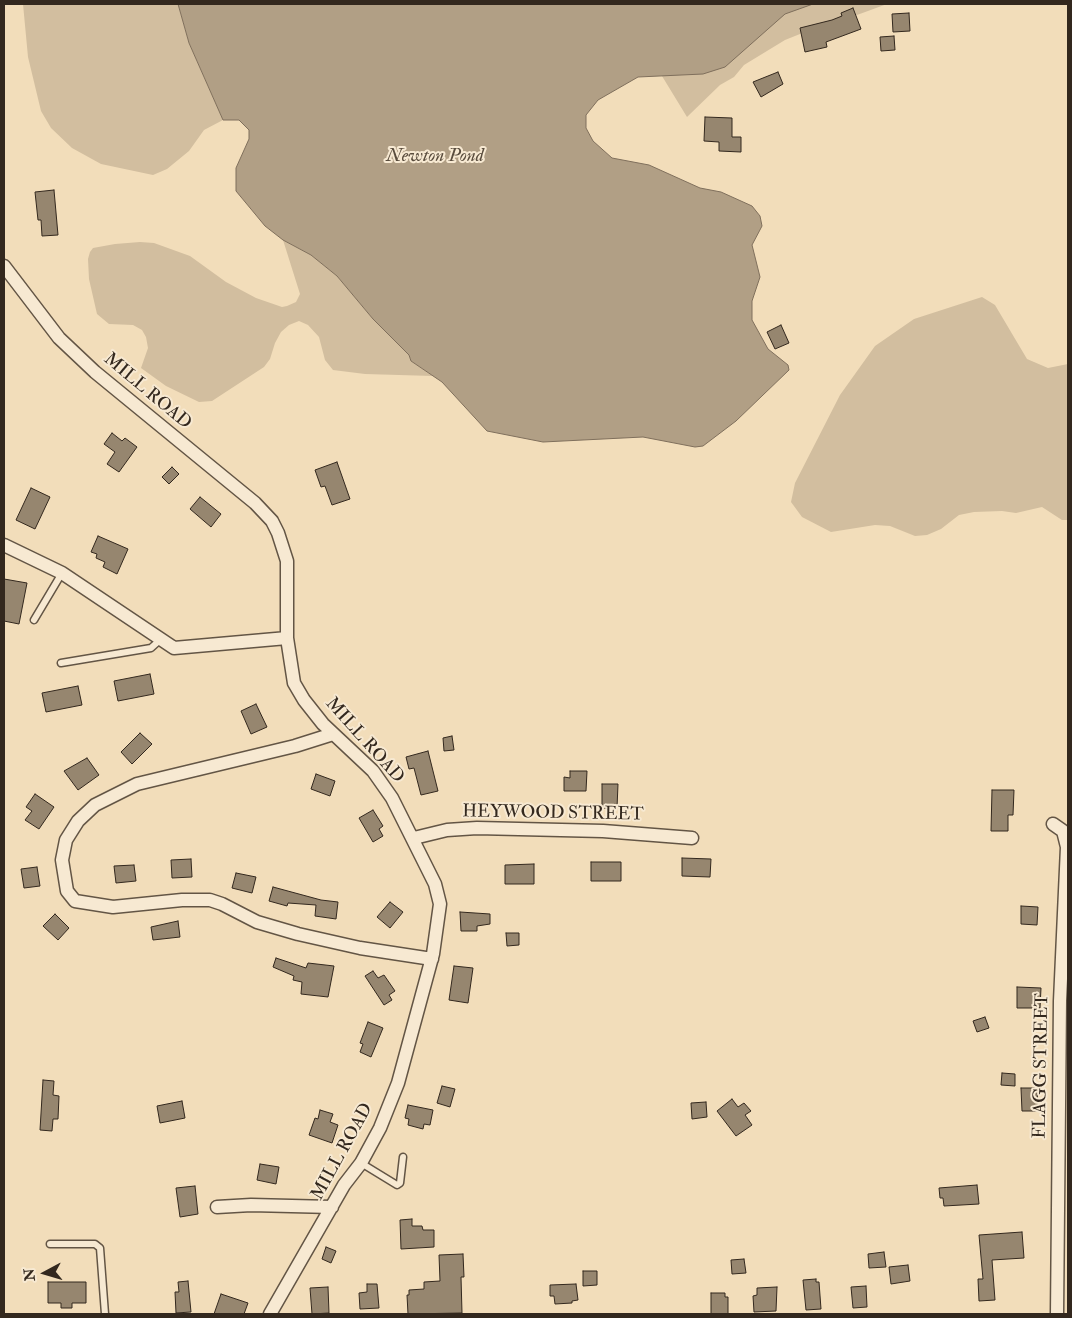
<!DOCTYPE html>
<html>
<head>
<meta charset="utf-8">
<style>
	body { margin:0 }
	#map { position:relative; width:1072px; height:1318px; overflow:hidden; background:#f2ddba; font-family:"IM FELL Double Pica",serif }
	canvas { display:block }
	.frame { position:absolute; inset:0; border:5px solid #33281e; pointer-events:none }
	.north { position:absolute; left:20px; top:1248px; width:50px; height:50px; -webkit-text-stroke:4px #f7e9d2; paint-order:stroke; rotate:264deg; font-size:14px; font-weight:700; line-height:20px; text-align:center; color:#33281e }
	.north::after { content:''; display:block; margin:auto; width:18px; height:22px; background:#33281e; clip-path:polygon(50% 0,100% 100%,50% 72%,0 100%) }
</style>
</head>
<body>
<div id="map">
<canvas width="1072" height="1318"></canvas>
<div class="frame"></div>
<div class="north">N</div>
</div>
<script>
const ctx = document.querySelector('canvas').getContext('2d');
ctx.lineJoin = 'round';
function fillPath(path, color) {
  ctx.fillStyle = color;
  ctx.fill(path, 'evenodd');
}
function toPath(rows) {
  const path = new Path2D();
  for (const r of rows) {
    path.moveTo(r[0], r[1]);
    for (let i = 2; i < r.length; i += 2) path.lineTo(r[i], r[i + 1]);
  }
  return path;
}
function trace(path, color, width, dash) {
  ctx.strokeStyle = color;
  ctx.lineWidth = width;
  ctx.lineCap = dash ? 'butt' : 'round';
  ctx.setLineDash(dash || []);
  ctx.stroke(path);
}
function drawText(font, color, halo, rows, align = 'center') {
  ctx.font = font + ' "IM FELL Double Pica",serif';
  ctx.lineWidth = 4;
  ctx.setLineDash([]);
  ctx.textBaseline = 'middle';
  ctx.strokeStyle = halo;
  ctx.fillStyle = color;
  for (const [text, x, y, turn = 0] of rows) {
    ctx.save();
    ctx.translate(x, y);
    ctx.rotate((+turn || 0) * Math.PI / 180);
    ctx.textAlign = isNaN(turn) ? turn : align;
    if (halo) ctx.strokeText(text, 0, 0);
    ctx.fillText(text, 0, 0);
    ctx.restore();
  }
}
const green = toPath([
	[23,4,178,4,189,43,223,120,204,130,189,151,167,169,153,175,101,164,72,148,51,128,41,111,28,57],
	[618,4,887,4,857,15,835,20,785,40,744,65,734,77,720,85,687,117],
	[283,240,311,255,337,276,373,319,409,355,411,361,433,376,365,374,333,370,325,360,319,337,308,325,299,321,289,325,281,332,275,343,270,359,264,367,212,401,199,402,166,386,141,368,148,348,146,337,142,330,133,325,109,324,97,314,89,279,88,259,90,252,93,248,115,244,140,242,154,243,190,256,226,282,256,298,282,307,287,306,296,302,300,294],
	[982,297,995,305,1027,359,1048,368,1068,364,1068,520,1062,520,1042,507,1016,513,1002,511,974,512,959,515,941,529,927,535,915,536,890,526,875,525,831,532,802,517,791,502,795,483,840,395,875,346,914,319]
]);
const water = toPath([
	[178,4,813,4,785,14,725,67,703,74,638,77,598,100,586,115,586,128,593,141,612,158,649,165,700,188,721,192,752,206,760,216,762,226,752,245,760,277,752,301,752,320,768,349,788,365,789,370,736,421,703,446,695,447,643,437,543,442,487,431,442,382,411,361,409,355,373,319,337,276,311,255,283,240,265,226,236,191,236,168,249,139,249,130,239,120,223,120,189,43,178,4]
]);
const building = toPath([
	[853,8,861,29,826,42,827,47,805,52,800,28,832,20,842,16,841,13,853,8],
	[909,13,910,31,893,32,892,14,909,13],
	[894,36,895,50,881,51,880,37,894,36],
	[778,72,783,84,761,97,753,82,778,72],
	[705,117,732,118,732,137,741,137,741,152,719,151,719,142,704,141,705,117],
	[54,190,58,235,42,236,41,220,38,220,35,192,54,190],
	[781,325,789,343,775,349,767,332,781,325],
	[112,433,122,441,125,438,137,447,119,472,107,464,115,452,104,444,112,433],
	[337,462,350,499,332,505,325,486,321,487,315,470,337,462],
	[172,467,179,474,169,484,162,477,172,467],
	[31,488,50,497,35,529,16,520,31,488],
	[200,497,221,514,211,527,190,509,200,497],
	[98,536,128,549,117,574,103,567,105,562,96,558,97,554,91,552,98,536],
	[4,579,27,583,19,624,4,621,4,579],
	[150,674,154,694,118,701,114,681,150,674],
	[78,686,82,705,46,712,42,693,78,686],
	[256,704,267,727,251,734,241,711,256,704],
	[140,733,152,744,132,764,121,752,140,733],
	[452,736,454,750,444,751,443,738,452,736],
	[428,751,438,791,421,795,414,768,409,769,406,757,428,751],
	[87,758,99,775,78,790,64,771,87,758],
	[570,771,587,771,586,791,564,791,564,777,570,778,570,771],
	[316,774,335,781,330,796,311,789,316,774],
	[602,784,618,784,617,808,602,808,602,784],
	[992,790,1014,790,1013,815,1008,815,1008,831,991,831,992,790],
	[35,794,54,807,39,829,25,820,32,811,26,807,35,794],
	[373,810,383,826,379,829,383,836,373,842,359,818,373,810],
	[682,858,711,859,710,877,682,876,682,858],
	[191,859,192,877,172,878,171,860,191,859],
	[591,862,621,862,621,881,591,881,591,862],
	[534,864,534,884,505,884,505,865,534,864],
	[134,865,136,881,116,883,114,866,134,865],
	[37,867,40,886,24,888,21,869,37,867],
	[236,873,256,877,252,893,232,888,236,873],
	[273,887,321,900,338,902,336,919,315,916,316,905,288,903,287,906,269,901,273,887],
	[390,902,403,912,390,928,377,917,390,902],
	[1021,906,1038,907,1037,925,1021,924,1021,906],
	[460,912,490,914,490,924,477,926,477,931,461,931,460,912],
	[55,914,69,928,58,940,43,926,55,914],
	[178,921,180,937,153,940,151,927,178,921],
	[506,933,519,933,519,945,507,946,506,933],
	[276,958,306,968,308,963,334,966,328,997,301,994,302,982,293,980,294,976,273,967,276,958],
	[454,966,473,968,468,1003,449,1000,454,966],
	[373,971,378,978,384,975,395,991,389,995,392,1000,384,1005,365,976,373,971],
	[1017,987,1041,988,1040,1008,1017,1008,1017,987],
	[985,1017,989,1028,977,1032,973,1021,985,1017],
	[368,1022,383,1028,371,1057,360,1052,363,1044,360,1043,368,1022],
	[1002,1073,1015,1074,1015,1086,1001,1085,1002,1073],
	[43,1080,54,1081,53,1095,59,1096,58,1119,53,1119,52,1131,40,1130,43,1080],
	[442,1086,455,1089,450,1107,437,1103,442,1086],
	[1021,1088,1037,1088,1038,1111,1022,1111,1021,1088],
	[732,1099,738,1107,744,1103,751,1111,745,1115,752,1125,736,1136,717,1111,732,1099],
	[182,1101,185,1118,160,1123,157,1106,182,1101],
	[706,1102,707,1117,692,1119,691,1103,706,1102],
	[408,1105,433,1110,430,1125,424,1124,423,1129,408,1125,409,1119,405,1118,408,1105],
	[320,1110,333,1114,330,1122,338,1125,332,1143,309,1135,315,1118,318,1119,320,1110],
	[260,1164,279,1167,276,1184,257,1180,260,1164],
	[977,1185,979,1204,944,1206,943,1198,940,1198,939,1188,977,1185],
	[195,1186,198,1214,180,1217,176,1188,195,1186],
	[412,1219,412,1226,422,1226,423,1230,434,1230,434,1247,401,1249,400,1220,412,1219],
	[1022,1232,1024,1258,992,1260,995,1300,979,1301,978,1279,983,1279,979,1235,1022,1232],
	[326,1247,336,1251,331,1263,322,1259,326,1247],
	[884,1252,886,1267,869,1268,868,1254,884,1252],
	[463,1254,464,1277,461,1277,462,1313,408,1314,407,1295,409,1295,409,1290,424,1289,424,1282,440,1281,439,1255,463,1254],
	[744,1259,746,1273,732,1274,731,1260,744,1259],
	[908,1265,910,1281,891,1284,889,1267,908,1265],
	[583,1271,597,1271,597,1285,583,1286,583,1271],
	[816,1279,816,1282,819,1282,821,1309,806,1310,803,1280,816,1279],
	[188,1281,191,1312,176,1313,175,1292,179,1292,178,1282,188,1281],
	[48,1282,86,1282,86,1303,72,1303,72,1308,61,1308,61,1303,48,1303,48,1282],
	[367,1284,377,1284,379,1308,360,1309,359,1293,367,1292,367,1284],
	[576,1284,578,1300,572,1301,572,1303,555,1304,554,1296,550,1296,550,1285,576,1284],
	[866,1286,867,1307,853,1308,851,1287,866,1286],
	[328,1287,329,1313,312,1314,310,1288,328,1287],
	[777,1287,776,1311,754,1312,753,1296,757,1295,757,1288,777,1287],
	[711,1293,725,1293,725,1297,728,1297,728,1314,711,1314,711,1293],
	[221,1294,248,1303,244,1314,214,1314,221,1294]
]);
const lane = toPath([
	[34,620,62,573],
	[61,663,151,648,161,639],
	[361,1163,397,1185,400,1183,403,1157],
	[50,1244,95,1244,100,1248,105,1314]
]);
const street = toPath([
	[4,266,59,338,95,372,255,503,272,521,278,533,287,561,287,638,294,683,304,700,323,724,373,771,392,798,435,884,440,904,433,954,398,1083,380,1128,361,1163,344,1185,270,1314],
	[4,545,62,573,174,648,287,638],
	[333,734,295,746,137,784,95,805,78,821,66,840,62,860,67,891,75,901,113,907,182,900,210,900,222,904,257,922,298,934,360,948,432,959],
	[1053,824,1063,831,1067,847,1060,1001,1057,1314],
	[414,838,447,830,477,828,603,831,692,838],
	[217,1207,251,1205,332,1207]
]);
const streetNames = [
	["MILL ROAD",147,392,40],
	["MILL ROAD",364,741,48],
	["HEYWOOD STREET",553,814,1],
	["FLAGG STREET",1042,1066,-89],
	["MILL ROAD",343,1152,-61]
];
const waterNames = [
	["Newton Pond",435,157]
];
fillPath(green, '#d2be9f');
fillPath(water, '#b19f85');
trace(water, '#7f6f5c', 1);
fillPath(building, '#96866f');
trace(building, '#33281e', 1);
trace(lane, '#635545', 9);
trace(street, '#635545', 15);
trace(lane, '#f7e9d2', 6);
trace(street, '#f7e9d2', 12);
drawText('18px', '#33281e', '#f7e9d2', streetNames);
drawText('italic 19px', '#594c3d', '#f7e9d2', waterNames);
</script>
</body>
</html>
